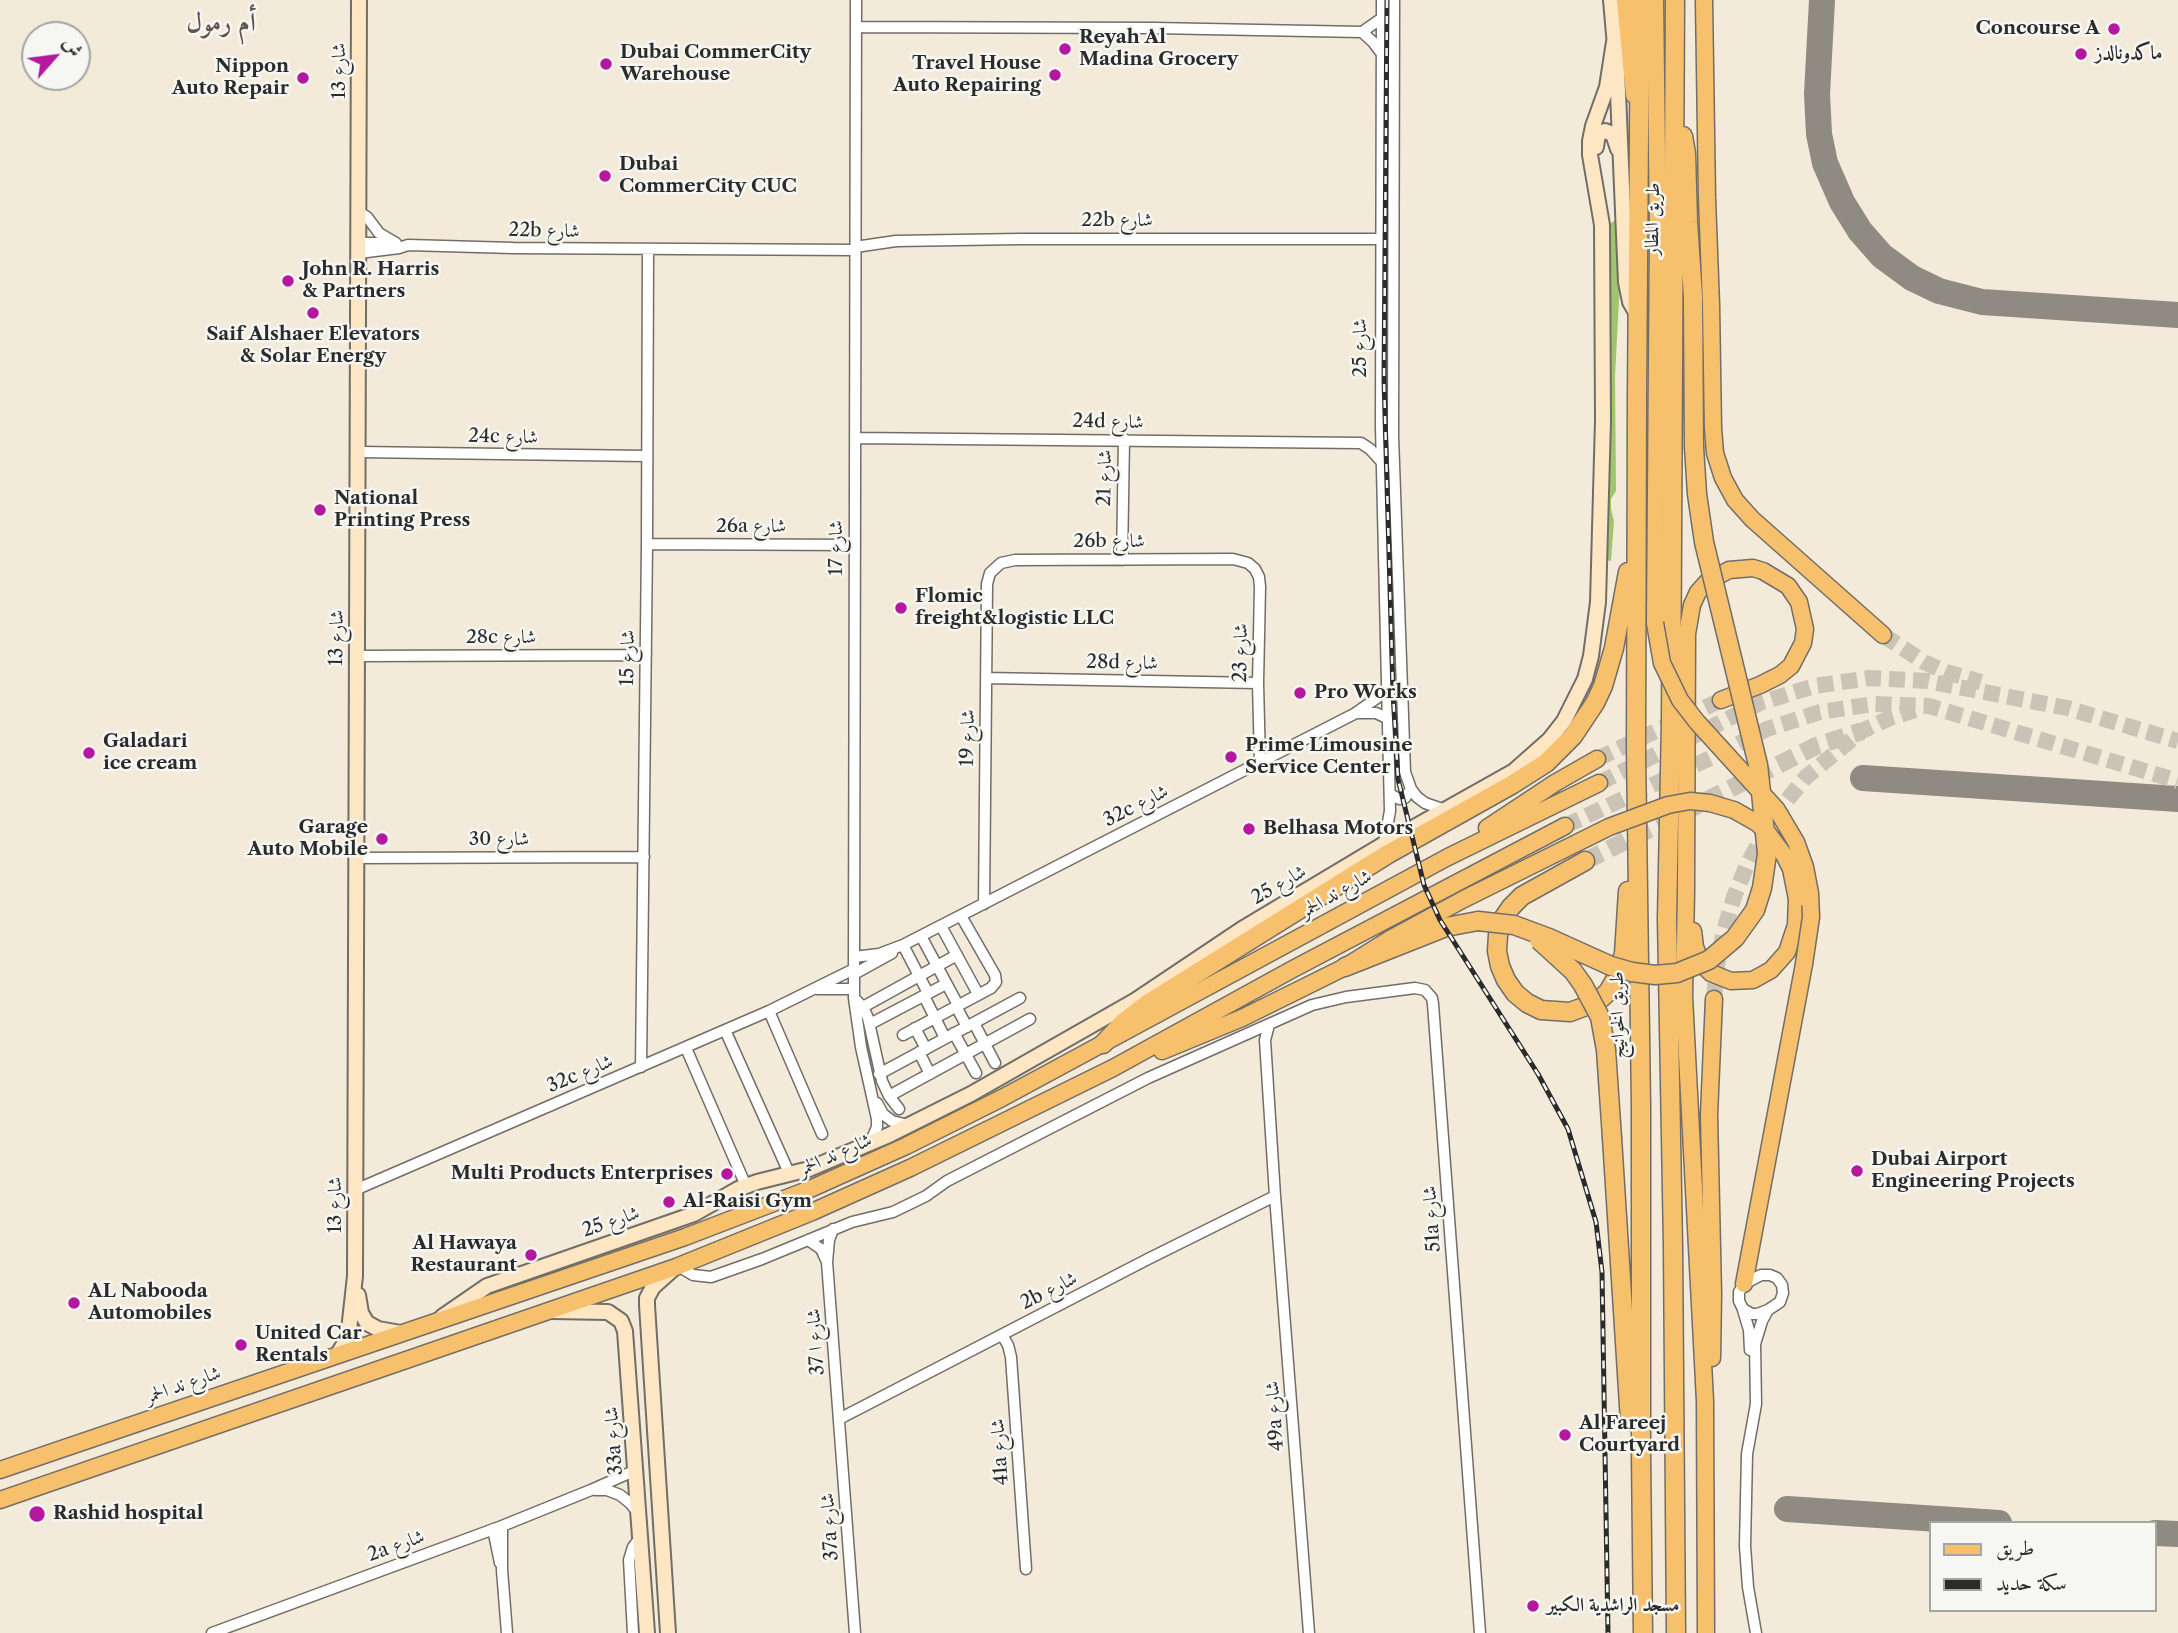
<!DOCTYPE html>
<html>
<head>
<meta charset="utf-8">
<style>
	body { margin:0 }
	#map { position:relative; width:2178px; height:1633px; overflow:hidden; background:#f3ead9; font-family:"Libre Caslon Text",Amiri,serif }
	canvas { display:block }
	.legend { position:absolute; left:1929px; top:1521px; width:228px; height:91px; box-sizing:border-box; background:#f6f6f2; border:2px solid #a5a5a2; margin:0; padding:9px 12px; list-style:none; font-size:21px; color:#2b2b2b }
	.legend li { display:flex; align-items:center; gap:14px; height:35px }
	.legend b { width:35px; border:2px solid #a5a5a2 }
	.north { position:absolute; left:21px; top:21px; width:70px; height:70px; box-sizing:border-box; background:#f6f6f2; border:2px solid #a5a5a2; border-radius:50%; rotate:62deg; font-size:19px; font-weight:700; line-height:28px; text-align:center; color:#2b2b2b }
	.north::after { content:''; display:block; margin:auto; width:24px; height:32px; background:#b5179e; clip-path:polygon(50% 0,100% 100%,50% 72%,0 100%) }
</style>
</head>
<body>
<div id="map">
<canvas width="2178" height="1633"></canvas>
<ul class="legend">
<li><b style="height:9px;background:#f7c06c"></b>طريق</li>
<li><b style="height:9px;background:#2b2b2b"></b>سكة حديد</li>
</ul>
<div class="north">ش</div>
</div>
<script>
const ctx = document.querySelector('canvas').getContext('2d');
ctx.lineJoin = 'round';
function fillPath(path, color) {
  ctx.fillStyle = color;
  ctx.fill(path, 'evenodd');
}
function toPath(rows) {
  const path = new Path2D();
  for (const r of rows) {
    path.moveTo(r[0], r[1]);
    for (let i = 2; i < r.length; i += 2) path.lineTo(r[i], r[i + 1]);
  }
  return path;
}
function trace(path, color, width, dash) {
  ctx.strokeStyle = color;
  ctx.lineWidth = width;
  ctx.lineCap = dash ? 'butt' : 'round';
  ctx.setLineDash(dash || []);
  ctx.stroke(path);
}
function drawText(font, color, halo, rows, align = 'center') {
  ctx.font = font + ' "Libre Caslon Text",Amiri,serif';
  ctx.lineWidth = 5;
  ctx.setLineDash([]);
  ctx.textBaseline = 'middle';
  ctx.strokeStyle = halo;
  ctx.fillStyle = color;
  for (const [text, x, y, turn = 0] of rows) {
    ctx.save();
    ctx.translate(x, y);
    ctx.rotate((+turn || 0) * Math.PI / 180);
    ctx.textAlign = isNaN(turn) ? turn : align;
    if (halo) ctx.strokeText(text, 0, 0);
    ctx.fillText(text, 0, 0);
    ctx.restore();
  }
}
const green = toPath([
	[1615,220,1617,220,1620,280,1615,377,1616,491,1611,499,1611,509,1614,521,1611,561,1602,559,1606,263,1610,262,1610,224]
]);
const taxiway = toPath([
	[1822,0,1817,94,1819,134,1825,163,1842,202,1860,231,1882,256,1912,278,1939,291,1982,302,2178,315],
	[1863,778,2178,799],
	[1787,1509,1999,1523],
	[2155,1533,2178,1534]
]);
const primaryTunnel = toPath([
	[1883,635,1924,662,1946,672,1981,682],
	[1597,759,1721,700],
	[1599,783,1760,703,1814,686,1870,678,1927,681,2067,708,2178,741],
	[1565,826,1719,754,1767,729,1820,712,1874,704,1929,706,2178,781],
	[1714,999,1717,966,1724,931,1734,897,1747,865,1764,833,1784,804,1806,777,1862,731,1892,717,1915,710]
]);
const highwayTunnel = toPath([
	[1585,861,1816,746,1862,731]
]);
const street = toPath([
	[856,0,854,969,854,998,861,1047,877,1119,877,1127,870,1143],
	[1382,0,1381,427,1390,811,1384,844],
	[1394,0,1393,436,1405,772,1411,789,1417,797,1425,803,1445,810],
	[856,27,1154,28,1362,32,1382,18],
	[1362,32,1373,42,1382,54],
	[359,212,367,217,379,233,396,243],
	[359,243,393,243],
	[855,247,896,241,1020,239,1380,239],
	[359,253,399,248,408,245,513,248,855,250],
	[855,438,1361,443,1370,449,1381,461],
	[359,452,646,456],
	[647,544,855,545],
	[1122,560,1124,439],
	[357,656,646,655],
	[986,678,1258,683],
	[1358,713,1376,713,1387,718],
	[1390,794,1399,799,1405,798,1411,789],
	[355,858,644,857],
	[984,904,987,584,990,573,1001,563,1015,560,1233,559,1248,563,1255,569,1259,577,1260,587,1258,683,1260,763],
	[941,926,978,994],
	[921,936,958,1005],
	[903,945,928,993],
	[854,957,879,954,903,945,1354,714,1387,691],
	[854,974,892,953],
	[817,989,854,989],
	[924,996,945,1038],
	[854,998,863,1007,868,1018,882,1081,889,1096,899,1109],
	[956,1006,967,1027],
	[863,1007,957,955],
	[769,1011,822,1134],
	[974,1023,995,1063],
	[870,1024,946,984],
	[1269,1025,1265,1040,1275,1196,1309,1633],
	[915,1028,926,1049],
	[725,1030,790,1175],
	[954,1033,976,1073],
	[903,1035,991,988,996,982,995,975,961,916],
	[686,1048,746,1186],
	[919,1052,930,1074],
	[641,1067,647,544,648,250],
	[879,1074,1020,998],
	[889,1096,1030,1019],
	[877,1103,883,1114,892,1121,908,1125],
	[355,1190,769,1011,854,969],
	[833,1229,829,1240,827,1262,855,1633],
	[808,1240,821,1249,827,1262],
	[678,1266,693,1275,711,1277,762,1259,852,1222,893,1212,926,1196,947,1181,1148,1078,1312,1005,1346,997,1415,988,1425,990,1432,998,1433,1004,1480,1633],
	[1743,1310,1749,1330,1750,1350],
	[1002,1335,1008,1345,1011,1357,1026,1569],
	[839,1419,1148,1259,1275,1196],
	[595,1490,607,1490,620,1495,630,1503,638,1513],
	[502,1526,502,1570,507,1633],
	[493,1529,500,1563],
	[212,1633,502,1526,591,1490,636,1470],
	[633,1633,629,1560,633,1547,640,1538],
	[1756,1633,1748,1587,1745,1546,1747,1454,1756,1404,1755,1344,1762,1321,1768,1310,1780,1302,1783,1293,1782,1285,1777,1278,1770,1275,1761,1275,1744,1284,1739,1292,1739,1301,1743,1309,1752,1314,1757,1314,1768,1310]
]);
const secondary = toPath([
	[1611,0,1617,69,1626,282,1630,302,1637,314],
	[1596,147,1598,134,1605,131,1613,134,1618,149],
	[358,1295,361,1313,367,1323,378,1329,401,1333],
	[551,1311,608,1312,621,1321,625,1331,647,1633],
	[442,1317,487,1286,694,1214,738,1189,757,1182,809,1169,889,1135,971,1094,1136,1000,1242,929,1384,844,1514,771,1549,740,1564,721,1585,679,1591,656,1598,602,1603,420,1602,225,1590,155,1590,141,1593,126,1607,87,1614,42],
	[338,1354,347,1339,349,1330,355,1276,359,0],
	[668,1633,647,1305,647,1298,653,1287,672,1270]
]);
const primary = toPath([
	[1625,0,1634,95],
	[1704,0,1707,198,1711,305,1713,428,1715,453,1723,478,1735,500,1752,519,1883,635],
	[1655,623,1658,230,1655,0],
	[1487,828,1555,783,1597,759],
	[1693,931,1695,947,1699,957,1704,966,1711,973,1731,981,1753,980,1771,970,1787,952,1796,925,1797,899],
	[1162,1051,1242,1018,1345,967,1390,939,1464,899],
	[1744,1284,1804,964],
	[1712,1358,1713,1294,1709,1115,1714,999],
	[0,1470,685,1237,810,1189,906,1146,1002,1098,1448,857,1599,783],
	[0,1500,676,1267,812,1212,910,1168,1113,1068,1293,969,1565,826],
	[1706,1633,1705,1401,1684,997,1686,891,1687,634,1692,605,1698,592,1707,582,1729,570,1753,568,1763,571,1788,586,1799,602,1805,629,1803,643,1791,666,1780,675,1760,685,1721,700]
]);
const highway = toPath([
	[1640,0,1637,397,1636,750,1641,1105,1641,1454,1643,1633],
	[1675,0,1671,721,1667,918,1673,1246,1676,1633],
	[1683,136,1686,153,1688,222,1693,296,1694,447],
	[1585,861,1522,896,1511,907,1502,920,1498,935,1497,951,1500,966,1506,980,1515,993,1527,1003,1541,1010,1570,1012,1597,1002,1608,992,1615,980,1624,954,1628,891],
	[1345,967,1446,927,1478,921],
	[1103,1044,1124,1022,1149,1003,1388,854,1513,784,1546,763,1573,736,1595,703,1603,686,1614,648,1628,572],
	[1612,1138,1630,1421]
]);
const rail = toPath([
	[1387,0,1384,380,1393,693,1398,779,1424,885,1440,920,1538,1074,1568,1129,1596,1222,1602,1272,1608,1633]
]);
const primaryBridge = toPath([
	[1655,623,1662,663,1680,700,1697,722,1777,810,1796,842,1805,867,1810,893,1811,917,1804,964],
	[1464,899,1609,827,1668,805,1690,801,1710,803,1734,810,1757,823,1767,832,1784,855,1791,869,1797,899]
]);
const highwayBridge = toPath([
	[1478,921,1514,925,1549,938,1611,966,1632,972,1655,975,1677,973,1709,960,1735,938,1755,910,1762,888,1767,854,1761,792,1758,765,1704,542,1697,494,1694,447],
	[1539,940,1573,971,1583,985,1600,1017,1606,1050,1612,1138]
]);
const markers = [
	[2114,29,7,"#b5179e"],
	[1065,49,7,"#b5179e"],
	[2081,54,7,"#b5179e"],
	[606,64,7,"#b5179e"],
	[1055,75,7,"#b5179e"],
	[303,78,7,"#b5179e"],
	[605,176,7,"#b5179e"],
	[288,281,7,"#b5179e"],
	[313,313,7,"#b5179e"],
	[320,510,7,"#b5179e"],
	[901,608,7,"#b5179e"],
	[1300,693,7,"#b5179e"],
	[89,753,7,"#b5179e"],
	[1231,757,7,"#b5179e"],
	[1249,829,7,"#b5179e"],
	[382,839,7,"#b5179e"],
	[1857,1171,7,"#b5179e"],
	[727,1174,7,"#b5179e"],
	[669,1202,7,"#b5179e"],
	[531,1255,7,"#b5179e"],
	[74,1303,7,"#b5179e"],
	[241,1345,7,"#b5179e"],
	[1565,1435,7,"#b5179e"],
	[37,1514,9,"#b5179e"],
	[1533,1606,7,"#b5179e"]
];
const poiNames = [
	["Concourse A",2100,29,"right"],
	["Reyah Al",1079,38],
	["Madina Grocery",1079,60],
	["Dubai CommerCity",620,53],
	["Warehouse",620,75],
	["ماكدونالدز",2095,54],
	["Travel House",1041,64,"right"],
	["Auto Repairing",1041,86,"right"],
	["Nippon",289,67,"right"],
	["Auto Repair",289,89,"right"],
	["Dubai",619,165],
	["CommerCity CUC",619,187],
	["John R. Harris",302,270],
	["& Partners",302,292],
	["Saif Alshaer Elevators",313,335,"center"],
	["& Solar Energy",313,357,"center"],
	["National",334,499],
	["Printing Press",334,521],
	["Flomic",915,597],
	["freight&logistic LLC",915,619],
	["Pro Works",1314,693],
	["Galadari",103,742],
	["ice cream",103,764],
	["Prime Limousine",1245,746],
	["Service Center",1245,768],
	["Garage",368,828,"right"],
	["Auto Mobile",368,850,"right"],
	["Belhasa Motors",1263,829],
	["Dubai Airport",1871,1160],
	["Engineering Projects",1871,1182],
	["Multi Products Enterprises",713,1174,"right"],
	["Al-Raisi Gym",683,1202],
	["Al Hawaya",517,1244,"right"],
	["Restaurant",517,1266,"right"],
	["AL Nabooda",88,1292],
	["Automobiles",88,1314],
	["United Car",255,1334],
	["Rentals",255,1356],
	["Al Fareej",1579,1424],
	["Courtyard",1579,1446],
	["Rashid hospital",53,1514],
	["مسجد الراشدية الكبير",1547,1606]
];
const streetNames = [
	["شارع 13",340,71,-90],
	["طريق المطار",1653,219,-89],
	["22b شارع",1117,221],
	["22b شارع",544,231,1],
	["شارع 25",1361,348,-90],
	["24d شارع",1108,422,1],
	["24c شارع",503,437,1],
	["شارع 21",1105,478,-89],
	["26a شارع",751,527],
	["26b شارع",1109,542],
	["شارع 17",837,548,-90],
	["شارع 13",337,638,-89],
	["28c شارع",501,638],
	["شارع 23",1241,653,-89],
	["شارع 15",628,658,-89],
	["28d شارع",1122,663,1],
	["شارع 19",968,738,-89],
	["32c شارع",1136,806,-27],
	["شارع 30",499,840],
	["شارع 25",1279,885,-30],
	["شارع ند الحمر",1336,894,-29],
	["طريق الخوانيج",1618,1015,-91],
	["32c شارع",580,1074,-23],
	["شارع ند الحمر",835,1155,-24],
	["شارع 13",336,1205,-90],
	["51a شارع",1432,1219,-94],
	["شارع 25",611,1222,-19],
	["2b شارع",1049,1291,-27],
	["شارع ا 37",816,1342,-94],
	["شارع ند الحمر",183,1385,-19],
	["49a شارع",1275,1416,-94],
	["33a شارع",614,1441,-94],
	["41a شارع",1000,1452,-94],
	["37a شارع",830,1527,-94],
	["2a شارع",396,1546,-20]
];
const districtNames = [
	["أم رمول",221,23]
];
fillPath(green, '#9fc56f');
trace(taxiway, '#8f8a82', 26);
trace(primaryTunnel, '#cbc4b6', 16, [16, 8]);
trace(highwayTunnel, '#cbc4b6', 18, [18, 9]);
trace(street, '#716e68', 13);
trace(secondary, '#716e68', 18);
trace(primary, '#716e68', 19);
trace(highway, '#716e68', 21);
trace(street, '#fff', 10);
trace(secondary, '#fce6c4', 14);
trace(primary, '#f7c06c', 16);
trace(highway, '#f7c06c', 18);
trace(rail, '#2b2b2b', 5);
trace(rail, '#f6f6f2', 2.5, [8]);
trace(primaryBridge, '#716e68', 19, []);
trace(highwayBridge, '#716e68', 21, []);
trace(primaryBridge, '#f7c06c', 16);
trace(highwayBridge, '#f7c06c', 18);
for (const [x, y, r, color] of markers) {
  const dot = new Path2D();
  dot.arc(x, y, r, 0, 2 * Math.PI);
  ctx.fillStyle = color;
  ctx.fill(dot);
  trace(dot, '#f6f6f2', 2.5);
}
drawText('bold 19px', '#2b2b2b', '#f6f6f2', poiNames, 'left');
drawText('19px', '#2b2b2b', '#f6f6f2', streetNames);
drawText('bold 26px', '#655250', '#f6f6f2', districtNames);
</script>
</body>
</html>
